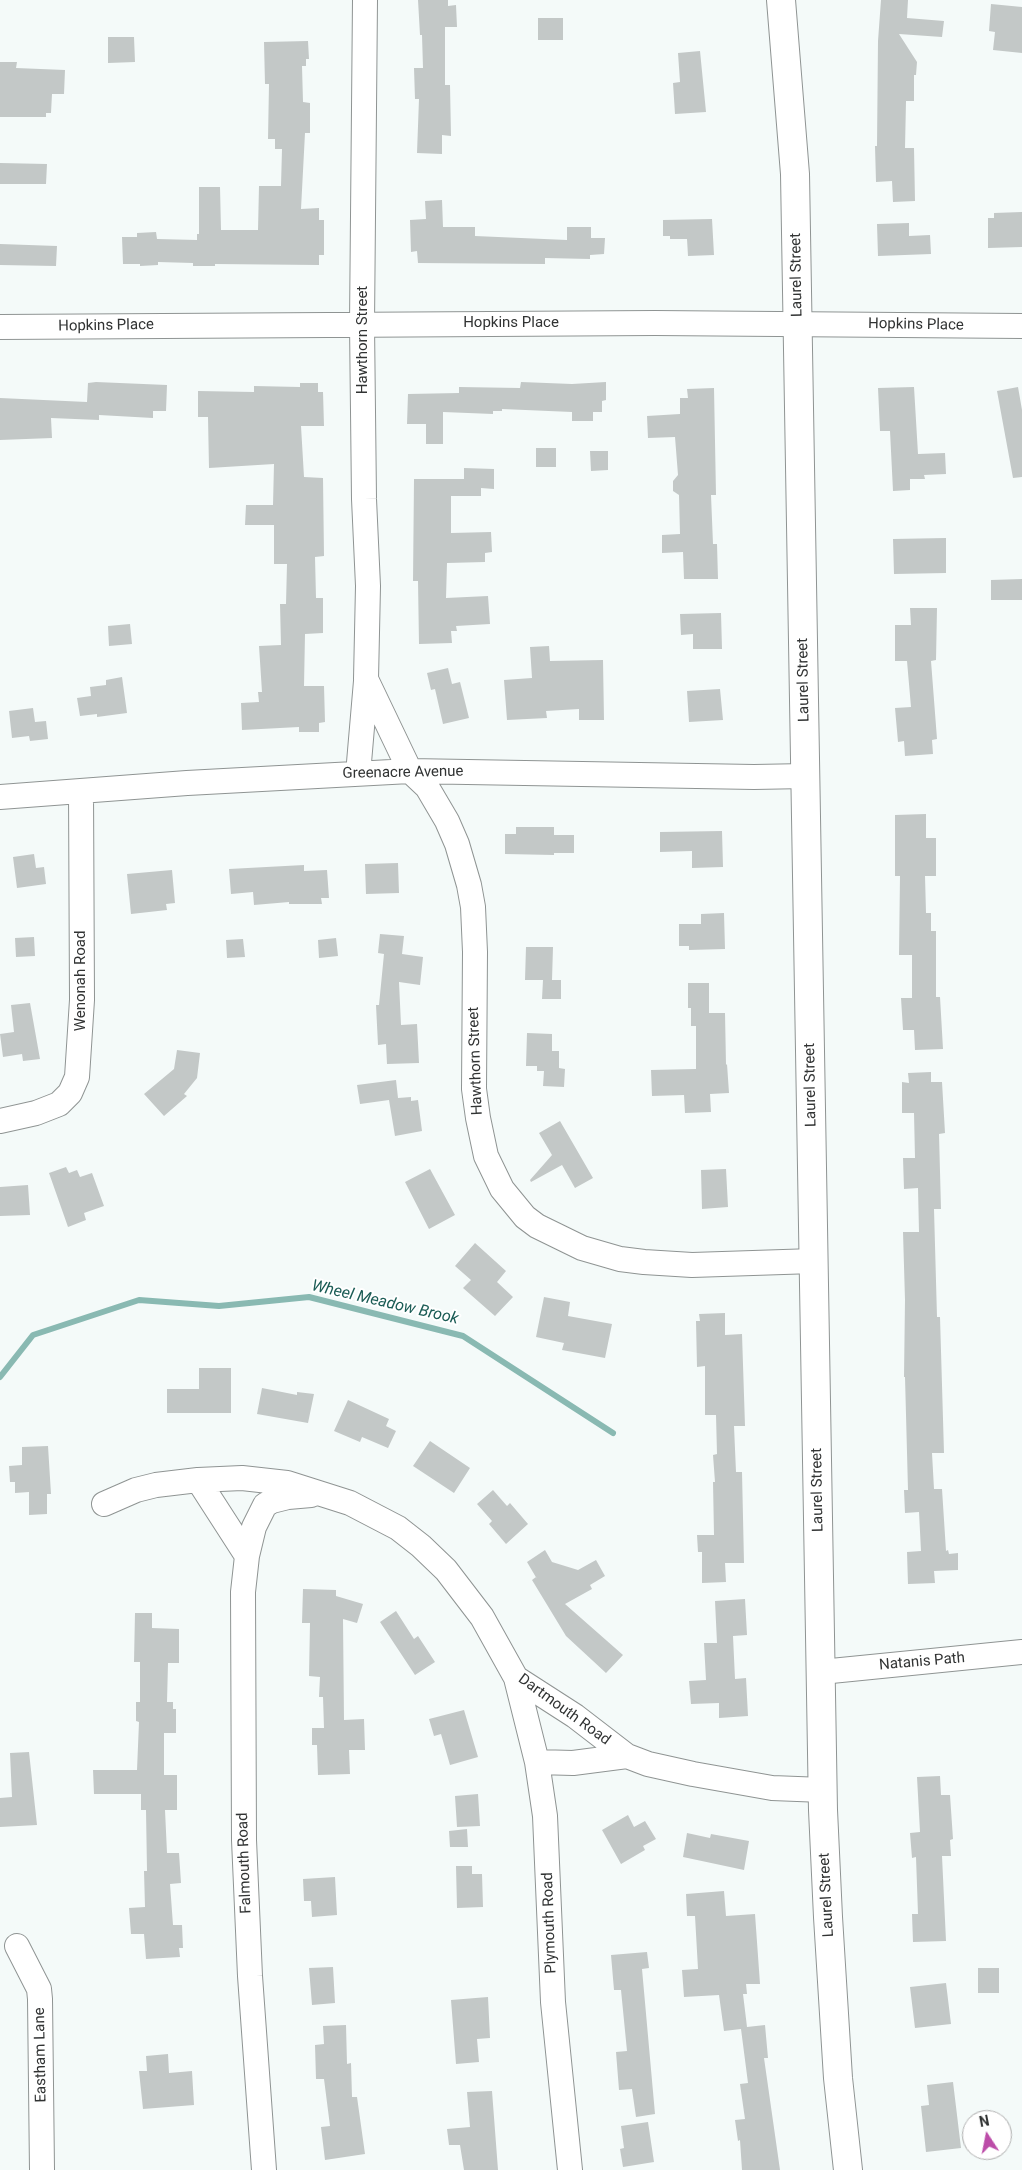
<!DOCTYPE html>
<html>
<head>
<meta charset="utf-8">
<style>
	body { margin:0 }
	#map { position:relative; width:1022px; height:2170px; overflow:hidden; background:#f4faf9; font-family:Roboto,sans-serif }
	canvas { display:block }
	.north { position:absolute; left:962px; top:2110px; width:50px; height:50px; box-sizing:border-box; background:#fff; border:1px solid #adadad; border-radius:50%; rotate:349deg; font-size:14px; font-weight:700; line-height:20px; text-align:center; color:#313333 }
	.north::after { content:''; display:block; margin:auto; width:18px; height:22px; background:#bc4ca8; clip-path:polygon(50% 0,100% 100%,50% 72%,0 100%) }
</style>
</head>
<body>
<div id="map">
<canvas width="1022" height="2170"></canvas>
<div class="north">N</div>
</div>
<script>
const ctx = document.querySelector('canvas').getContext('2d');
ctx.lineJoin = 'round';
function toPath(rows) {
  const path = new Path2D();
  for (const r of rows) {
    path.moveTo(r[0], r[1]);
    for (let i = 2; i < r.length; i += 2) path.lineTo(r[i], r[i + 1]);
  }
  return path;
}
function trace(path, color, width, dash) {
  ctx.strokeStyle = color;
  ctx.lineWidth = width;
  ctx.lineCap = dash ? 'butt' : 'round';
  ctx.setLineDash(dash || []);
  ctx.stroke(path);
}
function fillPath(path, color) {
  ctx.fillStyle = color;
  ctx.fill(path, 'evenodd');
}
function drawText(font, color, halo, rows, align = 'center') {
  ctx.font = font + ' Roboto,sans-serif';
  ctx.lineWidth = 4;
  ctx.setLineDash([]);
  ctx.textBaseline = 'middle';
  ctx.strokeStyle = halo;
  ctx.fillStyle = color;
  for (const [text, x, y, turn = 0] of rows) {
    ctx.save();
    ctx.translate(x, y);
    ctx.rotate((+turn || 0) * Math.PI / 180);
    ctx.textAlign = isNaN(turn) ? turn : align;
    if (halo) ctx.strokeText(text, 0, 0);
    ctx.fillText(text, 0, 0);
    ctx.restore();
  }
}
const stream = toPath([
	[0,1377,33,1335,139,1300,219,1306,309,1297,463,1336,613,1433]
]);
const building = toPath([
	[418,0,448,0,448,6,456,5,457,27,445,27,445,85,450,85,451,136,442,135,442,154,417,153,419,99,415,99,414,68,423,68,422,35,420,35],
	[881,0,908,0,907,18,944,21,942,37,899,34,917,62,916,75,914,75,914,101,906,101,905,148,914,148,915,201,893,202,892,181,876,182,875,146,877,146,878,41],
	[991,4,1022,7,1022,53,993,50,995,32,989,31],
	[538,18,563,18,563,40,538,40],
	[108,37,134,37,135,62,108,63],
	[308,41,309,59,306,59,306,66,302,66,303,102,310,103,310,133,305,133,301,209,319,208,319,220,324,220,324,255,319,255,319,265,215,264,215,266,193,266,193,263,158,262,158,265,140,266,140,264,123,264,122,237,137,237,137,233,156,232,157,239,197,240,197,234,199,234,199,187,220,187,221,230,258,230,259,186,281,186,282,149,275,149,275,139,268,139,269,84,265,84,264,42],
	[700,51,706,112,675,114,673,83,680,82,678,53],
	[0,62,17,62,16,68,65,70,64,94,52,94,51,113,46,113,46,117,0,117],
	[0,163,47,164,46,184,0,184],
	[442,200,443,227,475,227,475,236,567,240,567,227,591,227,591,238,605,238,604,254,590,255,590,259,545,258,545,264,418,263,417,251,411,252,410,220,426,219,425,201],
	[1022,212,1022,247,988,248,988,218,994,218,994,213],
	[712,219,714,255,688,256,687,239,670,239,670,236,663,236,663,220],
	[909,223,909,236,930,235,931,254,878,256,877,224],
	[0,244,57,246,56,266,0,265],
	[96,382,167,385,166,411,153,411,153,418,99,415,99,420,51,418,52,438,0,440,0,398,87,402,88,383],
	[521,382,572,384,606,382,606,400,602,401,602,412,593,412,593,421,572,421,572,412,502,409,502,411,493,411,493,414,443,412,443,444,426,444,426,424,407,424,408,394,459,393,459,387,520,388],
	[300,383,318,383,318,392,323,392,324,426,301,426,304,477,323,478,324,556,315,557,316,598,323,598,323,633,305,634,304,686,324,686,325,722,319,723,319,732,299,732,299,727,242,730,241,703,259,702,258,692,262,692,259,646,281,645,280,604,286,604,287,564,274,564,274,525,245,525,246,505,273,505,274,464,209,468,208,417,198,417,198,391,254,392,254,386,300,387],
	[914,387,918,454,945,453,946,474,924,475,925,479,910,479,910,490,893,491,890,431,880,431,878,388],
	[1018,387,1022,410,1022,477,1013,478,997,391],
	[714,388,716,495,711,495,713,544,717,544,718,579,684,579,683,552,662,553,662,535,680,534,679,495,673,491,673,481,678,475,675,437,648,438,647,416,680,414,680,398,688,398,687,389],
	[536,448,556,448,556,467,536,467],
	[590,451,608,451,608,470,591,471],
	[464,468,494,469,494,489,481,488,481,496,451,496,451,533,491,532,492,552,485,553,485,562,447,563,446,598,488,596,490,624,456,626,457,631,451,631,452,643,419,644,418,581,413,581,414,479,464,479],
	[946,538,946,573,894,574,893,539],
	[1022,579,1022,600,991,600,991,580],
	[910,608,937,608,936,660,931,661,937,739,932,740,933,754,905,756,904,741,898,742,895,708,911,707,907,661,895,661,895,625,911,625],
	[721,613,722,649,693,649,693,634,681,635,680,614],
	[130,624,132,644,109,646,108,626],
	[549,646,550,661,603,660,604,720,579,720,579,709,546,711,547,718,507,720,504,680,532,678,530,647],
	[448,668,452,684,460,682,469,718,443,724,435,689,431,690,427,673],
	[122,677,127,713,97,717,97,714,80,716,77,698,91,696,90,687,106,685,106,680],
	[720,689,723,720,689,722,687,691],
	[33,708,35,722,46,721,48,739,30,741,29,736,12,738,9,711],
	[926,814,926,838,936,838,936,876,925,876,926,913,931,913,931,931,936,931,936,997,940,997,943,1049,915,1050,914,1030,903,1030,901,998,912,998,912,955,899,955,900,876,895,876,895,815],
	[516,827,554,827,554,835,574,835,574,853,554,853,554,855,505,854,505,834,516,834],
	[722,831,723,867,692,868,692,851,660,852,660,832],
	[34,854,36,868,44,867,46,884,17,888,13,857],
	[398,863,399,893,366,894,365,864],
	[304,865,304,871,327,870,329,898,321,898,322,904,289,904,289,902,254,905,253,892,231,894,229,869],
	[172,870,175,903,166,904,167,910,131,914,127,874],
	[724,913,725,949,689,950,689,946,679,946,679,924,701,924,701,914],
	[380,934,404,936,402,954,423,957,420,985,399,982,401,1025,417,1024,419,1063,387,1064,386,1044,378,1045,376,1005,379,1005,384,954,378,953],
	[34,937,35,956,16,957,15,938],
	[336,938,338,956,319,958,318,940],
	[243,939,245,957,227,958,226,940],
	[526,947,553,947,552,980,561,980,561,999,542,999,543,980,525,980],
	[688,983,709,983,709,1013,725,1013,726,1065,727,1064,729,1093,710,1094,711,1112,685,1113,684,1095,652,1096,651,1070,696,1069,696,1026,691,1026,691,1008,688,1008],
	[30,1003,40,1059,23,1061,22,1054,3,1057,0,1034,14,1032,11,1005],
	[527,1033,552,1034,552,1051,559,1051,559,1068,565,1069,564,1087,543,1086,544,1071,537,1071,537,1066,526,1066],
	[177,1050,200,1053,197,1078,184,1094,187,1096,164,1116,144,1094,174,1069],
	[931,1072,931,1082,942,1082,945,1133,939,1134,941,1209,934,1209,937,1317,940,1317,944,1453,932,1453,934,1489,942,1489,946,1551,948,1550,949,1554,958,1553,958,1570,934,1571,935,1583,908,1584,907,1552,921,1551,919,1512,905,1513,904,1490,908,1490,905,1377,904,1377,905,1300,903,1232,919,1232,918,1188,904,1189,903,1158,915,1158,914,1113,902,1113,902,1082,909,1083,908,1073],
	[396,1080,398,1098,411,1097,411,1101,418,1100,422,1131,395,1136,389,1100,360,1104,357,1085],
	[560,1121,593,1178,575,1188,562,1165,531,1182,530,1180,552,1155,539,1133],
	[66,1167,69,1173,77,1170,80,1177,92,1173,104,1206,84,1213,86,1220,68,1227,49,1173],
	[430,1169,455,1215,429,1229,405,1182],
	[726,1169,728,1207,702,1209,701,1170],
	[28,1185,30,1215,0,1216,0,1187],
	[475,1243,506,1271,497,1282,513,1297,495,1316,463,1288,471,1280,455,1266],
	[544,1297,570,1302,568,1316,612,1324,605,1358,562,1350,564,1343,536,1337],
	[725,1313,725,1335,742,1334,745,1426,734,1426,736,1472,742,1472,744,1563,725,1563,726,1582,702,1583,702,1552,698,1552,697,1535,714,1535,713,1482,715,1482,713,1455,717,1454,716,1415,705,1415,705,1366,697,1367,696,1321,700,1321,699,1314],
	[199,1368,231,1368,231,1413,167,1413,167,1389,199,1389],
	[262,1388,297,1395,297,1392,314,1394,308,1423,257,1414],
	[348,1400,389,1419,386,1426,396,1431,388,1448,362,1437,360,1442,334,1431],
	[430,1441,470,1468,454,1493,413,1466],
	[48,1446,51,1494,47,1494,47,1514,29,1515,29,1492,15,1493,15,1482,10,1482,9,1466,22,1465,22,1447],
	[493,1490,507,1506,510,1503,528,1524,506,1544,489,1524,492,1521,477,1504],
	[545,1550,552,1562,578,1570,596,1560,605,1576,590,1585,592,1589,565,1604,623,1655,606,1673,566,1636,532,1580,536,1577,537,1579,527,1562],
	[303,1589,336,1590,336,1596,363,1604,357,1623,343,1619,344,1720,364,1719,365,1750,349,1750,350,1774,318,1775,317,1745,312,1745,312,1728,324,1728,323,1697,319,1697,320,1677,309,1676,310,1623,302,1623],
	[745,1599,747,1635,733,1636,735,1679,746,1678,748,1716,719,1718,719,1703,691,1704,689,1681,706,1680,704,1643,717,1643,715,1601],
	[396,1611,414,1639,418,1636,435,1662,415,1675,380,1622],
	[135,1613,152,1613,152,1628,179,1629,179,1663,168,1663,167,1702,173,1702,173,1709,176,1709,176,1733,164,1733,164,1775,177,1775,177,1810,165,1810,167,1853,179,1853,181,1883,170,1884,173,1925,182,1925,183,1948,179,1948,180,1957,146,1959,144,1934,131,1934,129,1908,145,1907,144,1871,147,1871,146,1810,141,1810,141,1794,94,1794,93,1770,137,1770,139,1722,136,1721,136,1702,140,1702,140,1662,134,1662],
	[464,1710,478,1757,450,1765,441,1734,434,1736,429,1719],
	[29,1752,37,1825,0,1827,0,1798,12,1797,10,1753],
	[940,1776,941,1795,950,1795,953,1839,950,1840,951,1856,942,1856,946,1941,913,1942,912,1914,918,1914,916,1857,912,1858,910,1833,920,1832,917,1777],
	[478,1794,480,1826,457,1827,455,1796],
	[628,1815,634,1827,645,1821,656,1839,643,1846,645,1850,621,1864,602,1830],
	[467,1829,468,1847,450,1847,449,1831],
	[687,1833,710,1838,711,1834,749,1841,744,1870,683,1857],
	[456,1866,472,1866,472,1874,482,1874,483,1907,457,1908],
	[335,1877,337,1915,312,1917,311,1901,304,1901,303,1879],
	[724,1891,726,1916,755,1914,760,1984,746,1984,747,1994,743,1994,747,2027,765,2025,768,2058,764,2058,780,2170,742,2170,740,2140,738,2141,735,2120,745,2119,740,2084,748,2083,741,2029,724,2031,719,1995,684,1997,682,1970,698,1969,695,1916,687,1916,686,1894],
	[647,1952,649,1968,642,1969,655,2114,636,2117,632,2089,619,2090,616,2052,627,2051,621,1990,614,1990,611,1955],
	[333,1967,335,2003,312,2005,309,1968],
	[978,1968,999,1968,999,1993,978,1993],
	[946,1983,951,2024,915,2028,910,1987],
	[488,1997,490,2038,477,2039,479,2062,456,2064,451,2000],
	[346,2025,347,2064,351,2063,352,2097,357,2097,365,2154,325,2160,321,2127,330,2126,324,2079,316,2079,315,2045,324,2044,323,2026],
	[168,2054,169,2073,192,2071,194,2105,143,2109,139,2071,147,2071,146,2056],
	[953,2082,961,2148,926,2152,921,2106,929,2105,927,2085],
	[492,2091,498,2170,464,2170,460,2145,449,2145,447,2129,470,2127,467,2092],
	[648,2122,654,2162,623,2167,620,2149,624,2148,621,2126]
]);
const minor = toPath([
	[365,0,362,324,364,499,368,586,366,679,410,771,427,787,447,821,457,844,469,885,473,907,475,952,474,1089,478,1118,486,1156,502,1189,525,1217,537,1226,582,1248,620,1259,644,1262,692,1265,814,1261],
	[0,327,655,323,1022,326],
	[358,774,366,681],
	[0,797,187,783,410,771,754,777,806,776],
	[0,1121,36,1113,59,1104,70,1093,77,1077,82,1000,81,791],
	[198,1480,247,1556,243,1592,244,1840,250,1976,264,2170],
	[104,1504,136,1490,156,1485,198,1480,242,1478,287,1483,350,1503,398,1528,421,1546,446,1570,482,1617,516,1678,575,1716,627,1756,648,1764,693,1774,772,1788,823,1790],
	[247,1556,254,1527,265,1505,272,1501,288,1497,311,1495],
	[821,1672,1022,1652],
	[516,1678,537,1762,545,1816,553,2002,570,2170],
	[537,1762,573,1763,627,1756],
	[17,1946,39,1989,40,1999,42,2170]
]);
const tertiary = toPath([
	[781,0,795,174,823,1810,828,1917,838,2078,848,2170]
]);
const streetNames = [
	["Laurel Street",797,275,-91],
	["Hopkins Place",511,323],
	["Hopkins Place",916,325,1],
	["Hopkins Place",106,326,-1],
	["Hawthorn Street",363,340,-90],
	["Laurel Street",804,680,-91],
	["Greenacre Avenue",403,773,-1],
	["Wenonah Road",81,981,-90],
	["Hawthorn Street",476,1061,-92],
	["Laurel Street",811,1085,-91],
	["Laurel Street",818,1490,-91],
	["Natanis Path",922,1662,-5],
	["Dartmouth Road",564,1710,36],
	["Falmouth Road",245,1863,-92],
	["Laurel Street",827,1895,-93],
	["Plymouth Road",550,1923,-92],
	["Eastham Lane",41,2055,-91]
];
const waterNames = [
	["Wheel Meadow Brook",385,1303,13]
];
trace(stream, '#89b9b2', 6);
fillPath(building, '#c3c8c7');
trace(minor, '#8f9493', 26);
trace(tertiary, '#8f9493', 30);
trace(minor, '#fff', 24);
trace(tertiary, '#fff', 28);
drawText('15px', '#313333', '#fff', streetNames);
drawText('italic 16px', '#1b5c55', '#fff', waterNames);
</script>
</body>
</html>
